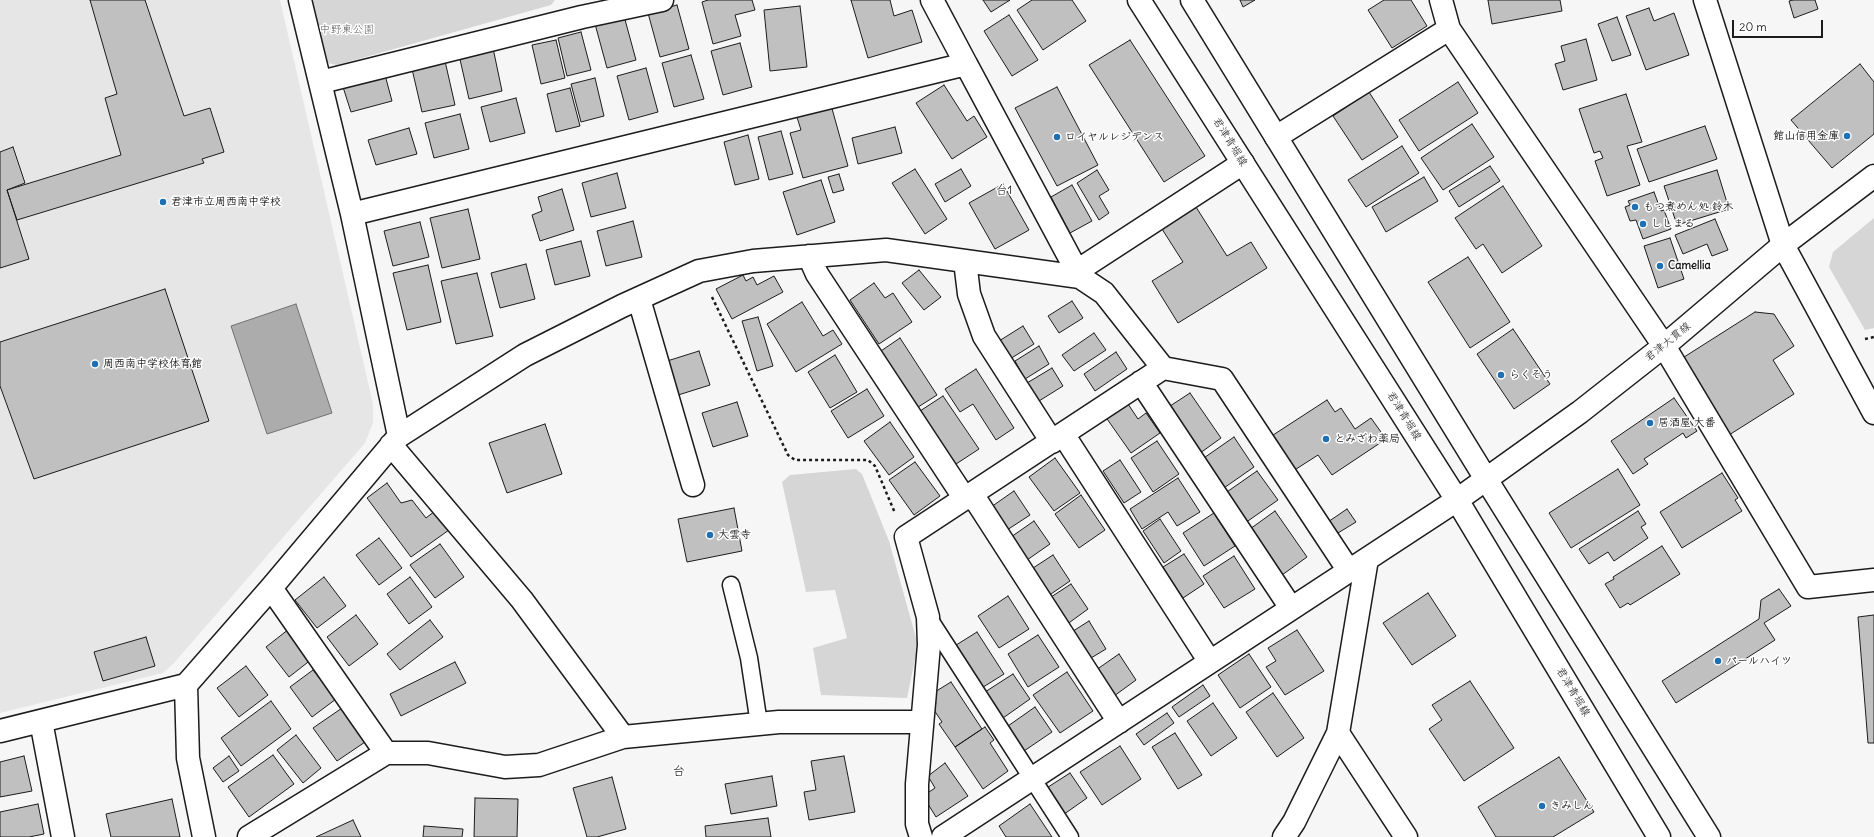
<!DOCTYPE html>
<html>
<head>
<meta charset="utf-8">
<style>
	body { margin:0 }
	#map { position:relative; width:1874px; height:837px; overflow:hidden; background:#f6f6f6; font-family:Delius,sans-serif }
	canvas { display:block }
	.scale { position:absolute; left:1732px; top:20px; width:91px; height:18px; box-sizing:border-box; border:2px solid #1c1c1c; border-top:0; padding-left:5px; font-size:12px; line-height:14px; white-space:nowrap; color:#1c1c1c; -webkit-text-stroke:3px #fff; paint-order:stroke }
</style>
</head>
<body>
<div id="map">
<canvas width="1874" height="837"></canvas>
<div class="scale">20 m</div>
</div>
<script>
const ctx = document.querySelector('canvas').getContext('2d');
ctx.lineJoin = 'round';
function fillPath(path, color) {
  ctx.fillStyle = color;
  ctx.fill(path, 'evenodd');
}
function toPath(rows) {
  const path = new Path2D();
  for (const r of rows) {
    path.moveTo(r[0], r[1]);
    for (let i = 2; i < r.length; i += 2) path.lineTo(r[i], r[i + 1]);
  }
  return path;
}
function trace(path, color, width, dash) {
  ctx.strokeStyle = color;
  ctx.lineWidth = width;
  ctx.lineCap = dash ? 'butt' : 'round';
  ctx.setLineDash(dash || []);
  ctx.stroke(path);
}
function drawText(font, color, halo, rows, align = 'center') {
  ctx.font = font + ' Delius,"Klee One",sans-serif';
  ctx.lineWidth = 3;
  ctx.setLineDash([]);
  ctx.textBaseline = 'middle';
  ctx.strokeStyle = halo;
  ctx.fillStyle = color;
  for (const [text, x, y, turn = 0] of rows) {
    ctx.save();
    ctx.translate(x, y);
    ctx.rotate((+turn || 0) * Math.PI / 180);
    ctx.textAlign = isNaN(turn) ? turn : align;
    if (halo) ctx.strokeText(text, 0, 0);
    ctx.fillText(text, 0, 0);
    ctx.restore();
  }
}
const built = toPath([
	[0,0,280,0,373,404,373,423,365,443,174,663,163,673,0,713]
]);
const green = toPath([
	[309,0,555,0,551,5,337,65,328,63,322,57],
	[1874,218,1874,328,1865,330,1829,267,1833,252],
	[856,469,862,474,889,541,918,645,907,698,821,695,813,648,847,638,835,590,806,592,782,482,790,475]
]);
const water = toPath([
	[296,304,332,413,267,434,231,326,296,304]
]);
const building = toPath([
	[90,0,145,0,184,116,210,108,224,152,202,159,204,163,17,220,7,190,121,155,105,98,117,94,90,0],
	[708,0,752,0,755,10,735,15,741,36,713,44,702,2,708,0],
	[851,0,890,0,894,16,912,10,922,42,868,58,851,0],
	[983,0,1010,0,991,12,983,0],
	[1032,0,1072,0,1086,21,1043,50,1017,10,1032,0],
	[1240,0,1255,0,1243,7,1240,0],
	[1384,0,1411,0,1427,26,1392,48,1368,10,1384,0],
	[1488,0,1560,0,1562,11,1492,24,1488,0],
	[1793,0,1815,0,1818,9,1794,18,1789,1,1793,0],
	[677,5,689,49,660,57,648,13,677,5],
	[800,6,807,67,770,71,764,10,800,6],
	[1649,8,1654,21,1674,13,1689,55,1646,70,1626,16,1649,8],
	[1009,15,1038,60,1012,76,984,31,1009,15],
	[624,16,636,60,607,68,595,24,624,16],
	[1617,17,1631,55,1612,61,1598,24,1617,17],
	[581,32,591,70,567,76,558,38,581,32],
	[1586,39,1597,80,1563,90,1555,64,1565,61,1561,46,1586,39],
	[556,40,565,78,541,84,532,45,556,40],
	[1130,40,1205,156,1164,182,1089,65,1130,40],
	[740,43,752,87,723,95,711,51,740,43],
	[493,48,502,91,469,99,459,55,493,48],
	[691,55,704,99,674,107,662,63,691,55],
	[445,61,455,105,422,112,412,69,445,61],
	[1860,64,1874,82,1874,134,1832,168,1791,120,1860,64],
	[646,68,658,112,629,120,617,76,646,68],
	[385,75,392,101,351,112,343,87,385,75],
	[595,78,604,116,581,122,571,84,595,78],
	[1458,82,1478,113,1419,151,1399,120,1458,82],
	[944,85,967,121,974,116,987,137,952,159,916,103,944,85],
	[1057,87,1098,165,1057,186,1015,108,1057,87],
	[570,88,580,126,556,132,547,94,570,88],
	[1369,92,1398,137,1362,160,1333,116,1369,92],
	[1626,94,1642,142,1627,146,1640,185,1607,196,1595,161,1603,158,1600,151,1594,153,1579,109,1626,94],
	[516,98,525,133,490,142,481,107,516,98],
	[831,105,848,166,803,178,790,133,801,130,796,114,831,105],
	[460,114,469,149,434,158,425,123,460,114],
	[1472,124,1494,157,1443,190,1421,158,1472,124],
	[1705,126,1717,159,1649,182,1637,149,1705,126],
	[895,127,902,153,858,164,852,138,895,127],
	[409,128,417,154,376,165,368,140,409,128],
	[781,131,793,174,769,180,758,137,781,131],
	[748,135,759,179,735,185,724,142,748,135],
	[1402,146,1419,173,1366,207,1348,180,1402,146],
	[13,147,25,183,7,190,29,259,0,268,0,152,13,147],
	[1490,166,1500,181,1459,207,1449,191,1490,166],
	[915,169,947,219,925,234,892,183,915,169],
	[961,169,971,186,945,202,935,184,961,169],
	[1097,170,1109,190,1099,196,1109,213,1099,220,1077,183,1097,170],
	[1717,170,1729,209,1677,225,1664,186,1717,170],
	[617,173,626,208,591,217,582,183,617,173],
	[839,174,844,190,833,193,828,177,839,174],
	[1424,177,1438,201,1386,232,1372,207,1424,177],
	[821,180,835,222,797,235,783,192,821,180],
	[1003,184,1029,230,995,249,969,203,1003,184],
	[1072,185,1092,221,1070,233,1051,197,1072,185],
	[1503,186,1542,246,1502,273,1483,244,1476,249,1455,218,1503,186],
	[562,189,574,230,540,241,532,215,542,211,538,197,562,189],
	[1654,192,1661,211,1664,210,1671,229,1643,239,1636,220,1630,221,1625,207,1630,205,1628,201,1654,192],
	[1196,207,1227,256,1251,242,1267,268,1178,323,1152,281,1183,262,1162,229,1196,207],
	[468,209,480,259,442,268,430,218,468,209],
	[1715,219,1728,250,1712,256,1707,244,1683,254,1675,235,1715,219],
	[633,221,642,257,606,266,597,231,633,221],
	[420,222,429,257,393,266,384,231,420,222],
	[1670,238,1684,279,1658,288,1644,246,1670,238],
	[581,241,590,276,555,285,546,250,581,241],
	[1468,257,1510,322,1470,348,1428,282,1468,257],
	[526,264,535,299,500,308,491,273,526,264],
	[428,265,441,322,407,330,393,273,428,265],
	[919,270,941,297,924,310,902,283,919,270],
	[477,273,493,336,456,344,441,281,477,273],
	[743,275,746,281,753,277,757,285,774,276,783,292,732,319,716,289,743,275],
	[874,283,885,298,893,293,912,322,879,344,850,300,874,283],
	[165,289,209,421,34,479,0,386,0,342,165,289],
	[1072,301,1083,318,1059,333,1048,316,1072,301],
	[802,302,823,336,833,330,842,344,796,372,767,324,802,302],
	[1755,312,1774,314,1794,346,1773,360,1794,394,1729,435,1681,359,1755,312],
	[758,317,773,366,757,371,742,321,758,317],
	[1023,326,1034,344,1010,359,999,341,1023,326],
	[1513,329,1550,384,1514,409,1477,354,1513,329],
	[1094,333,1106,350,1074,371,1062,355,1094,333],
	[900,338,937,395,915,409,878,353,900,338],
	[1039,346,1049,364,1025,379,1015,361,1039,346],
	[699,351,710,385,675,396,664,362,699,351],
	[1116,352,1127,369,1095,391,1084,374,1116,352],
	[835,355,857,392,830,408,808,372,835,355],
	[1052,368,1063,386,1039,401,1027,383,1052,368],
	[976,369,1014,428,996,440,973,404,960,412,945,389,976,369],
	[867,389,884,416,848,438,831,411,867,389],
	[1190,393,1221,438,1196,456,1164,410,1190,393],
	[943,396,979,449,953,466,917,413,943,396],
	[1674,398,1697,431,1686,438,1683,433,1644,459,1648,464,1633,474,1611,441,1674,398],
	[1327,400,1335,412,1341,408,1355,429,1371,418,1386,439,1332,475,1318,455,1293,471,1270,437,1327,400],
	[1126,401,1138,419,1146,413,1160,433,1131,453,1105,416,1126,401],
	[737,402,748,436,713,447,702,413,737,402],
	[890,422,914,457,889,475,864,441,890,422],
	[545,424,562,474,507,493,489,443,545,424],
	[1234,437,1254,467,1221,490,1201,460,1234,437],
	[1157,441,1179,474,1153,492,1131,458,1157,441],
	[1055,458,1080,493,1054,511,1029,477,1055,458],
	[1120,460,1141,492,1124,503,1103,471,1120,460],
	[915,462,940,496,914,515,889,480,915,462],
	[1618,469,1640,505,1571,548,1549,513,1618,469],
	[1257,471,1278,500,1245,523,1224,494,1257,471],
	[1722,473,1738,498,1735,500,1742,511,1682,548,1660,512,1722,473],
	[1178,478,1200,512,1177,526,1168,512,1142,529,1130,509,1178,478],
	[387,483,401,503,412,500,426,518,435,511,449,530,411,557,367,498,387,483],
	[1014,491,1030,515,1007,530,991,507,1014,491],
	[1081,495,1105,530,1079,548,1055,514,1081,495],
	[734,508,742,551,687,562,678,519,734,508],
	[1347,509,1356,522,1333,536,1325,524,1347,509],
	[1275,511,1307,557,1282,575,1250,529,1275,511],
	[1638,511,1646,524,1641,527,1648,538,1614,561,1608,552,1589,564,1579,549,1638,511],
	[1214,513,1235,546,1204,566,1183,533,1214,513],
	[1160,519,1181,551,1164,563,1143,531,1160,519],
	[1034,521,1050,544,1027,560,1011,537,1034,521],
	[379,538,402,568,379,585,356,555,379,538],
	[440,544,464,577,435,598,410,565,440,544],
	[1662,546,1680,574,1630,605,1628,603,1620,608,1605,584,1614,579,1613,577,1662,546],
	[1184,554,1204,584,1183,598,1163,567,1184,554],
	[1053,555,1070,581,1048,596,1030,570,1053,555],
	[1234,556,1255,589,1224,608,1203,576,1234,556],
	[324,577,346,606,317,628,295,600,324,577],
	[410,577,432,607,409,624,387,594,410,577],
	[1071,584,1088,609,1066,625,1048,599,1071,584],
	[1779,589,1791,606,1764,623,1775,640,1676,703,1662,681,1759,619,1761,600,1779,589],
	[1428,593,1456,636,1412,665,1383,623,1428,593],
	[1008,596,1029,629,999,648,978,616,1008,596],
	[356,615,378,644,349,666,327,637,356,615],
	[1874,615,1874,743,1868,743,1858,617,1874,615],
	[430,620,443,637,400,670,387,654,430,620],
	[1089,621,1106,649,1086,661,1070,633,1089,621],
	[289,629,312,659,289,677,266,647,289,629],
	[1297,630,1324,671,1285,695,1266,667,1276,661,1268,648,1297,630],
	[977,632,1004,674,980,689,953,647,977,632],
	[1038,635,1059,667,1028,687,1008,654,1038,635],
	[146,637,155,666,103,681,94,652,146,637],
	[1119,654,1136,680,1114,696,1096,670,1119,654],
	[1249,654,1271,687,1240,708,1218,675,1249,654],
	[455,662,466,683,401,716,390,694,455,662],
	[246,666,268,695,239,717,217,688,246,666],
	[313,670,336,699,312,717,290,687,313,670],
	[1067,672,1093,711,1060,733,1033,695,1067,672],
	[1013,674,1030,699,1003,718,985,692,1013,674],
	[1470,681,1514,748,1464,781,1429,729,1442,720,1432,705,1470,681],
	[951,682,982,729,955,747,939,724,942,722,932,707,936,704,930,695,951,682],
	[1203,685,1210,696,1179,717,1172,707,1203,685],
	[1273,693,1304,738,1277,757,1246,712,1273,693],
	[271,701,291,729,241,766,221,738,271,701],
	[1213,703,1237,738,1211,756,1187,721,1213,703],
	[345,706,368,740,337,761,313,728,345,706],
	[1035,707,1052,732,1024,751,1008,726,1035,707],
	[1167,713,1174,723,1144,745,1136,734,1167,713],
	[985,727,994,740,990,743,1008,771,983,789,955,747,985,727],
	[1175,733,1202,775,1178,789,1152,747,1175,733],
	[296,735,321,768,303,783,277,750,296,735],
	[1120,746,1141,779,1102,805,1080,772,1120,746],
	[273,755,294,784,249,817,228,787,273,755],
	[24,756,32,791,0,797,0,762,24,756],
	[229,756,239,771,223,782,213,768,229,756],
	[844,756,855,812,809,820,804,792,816,790,811,761,844,756],
	[1559,757,1594,812,1553,837,1496,837,1478,807,1559,757],
	[945,763,968,796,936,817,923,796,935,788,928,776,945,763],
	[1070,773,1087,798,1060,817,1042,791,1070,773],
	[772,776,777,806,731,814,725,784,772,776],
	[612,777,626,829,597,837,587,837,573,788,612,777],
	[475,798,518,799,517,837,474,837,475,798],
	[172,799,180,837,111,837,106,814,172,799],
	[38,804,44,834,29,837,0,837,0,812,38,804],
	[1030,804,1052,837,1006,837,999,826,1030,804],
	[768,818,771,837,706,837,705,826,768,818],
	[353,820,361,837,316,837,353,820],
	[424,826,463,829,462,837,423,837,424,826]
]);
const path = toPath([
	[712,297,788,455,795,460,868,460,875,466,895,513],
	[1865,339,1874,337]
]);
const service = toPath([
	[731,585,749,658,759,724],
	[928,617,1070,837]
]);
const minor = toPath([
	[300,0,352,214,399,436],
	[932,0,966,64],
	[1441,0,1449,29,1664,346,1808,587,1874,580],
	[321,82,582,17,662,0],
	[1276,137,1449,29],
	[352,214,966,64,1080,277,1104,293,1163,368,1222,379,1349,571],
	[809,256,817,274,965,499],
	[965,261,969,294,984,336,1052,442],
	[1077,271,1243,163],
	[639,299,693,485],
	[1141,382,1291,608],
	[1063,434,1210,662],
	[391,445,522,600,623,737],
	[972,494,1119,722],
	[271,588,386,753],
	[186,685,188,758,204,837],
	[41,721,63,837],
	[0,731,186,685,271,588,399,436,525,355,622,306,699,271,753,261,886,250,1080,277],
	[1338,733,1406,837],
	[249,837,386,753,428,753,505,767,539,765,623,737,779,722,922,722],
	[921,837,917,824,917,784,929,645,928,617,906,537,1163,368],
	[943,837,1457,500],
	[1284,837,1294,822,1338,733,1367,559]
]);
const tertiary = toPath([
	[1705,0,1783,245,1874,413]
]);
const secondary = toPath([
	[1139,0,1457,500,1659,837],
	[1192,0,1486,479,1709,837],
	[1457,500,1580,412,1664,346,1783,245,1874,176]
]);
const markers = [
	[1847,136,4,"#1f6fb2"],
	[1057,137,4,"#1f6fb2"],
	[163,202,4,"#1f6fb2"],
	[1635,207,4,"#1f6fb2"],
	[1643,224,4,"#1f6fb2"],
	[1660,266,4,"#1f6fb2"],
	[95,364,4,"#1f6fb2"],
	[1501,375,4,"#1f6fb2"],
	[1650,423,4,"#1f6fb2"],
	[1326,439,4,"#1f6fb2"],
	[710,535,4,"#1f6fb2"],
	[1718,661,4,"#1f6fb2"],
	[1542,806,4,"#1f6fb2"]
];
const parkNames = [
	["中野東公園",347,30]
];
const poiNames = [
	["館山信用金庫",1839,136,"right"],
	["ロイヤルレジデンス",1065,137],
	["君津市立周西南中学校",171,202],
	["もつ煮めん処 鈴木",1643,207],
	["ししまる",1651,224],
	["Camellia",1668,266],
	["周西南中学校体育館",103,364],
	["らくそう",1509,375],
	["居酒屋 大番",1658,423],
	["とみざわ薬局",1334,439],
	["大雲寺",718,535],
	["パールハイツ",1726,661],
	["きみしん",1550,806]
];
const streetNames = [
	["君津青堀線",1230,142,58],
	["君津大貫線",1668,342,-39],
	["君津青堀線",1404,416,58],
	["君津青堀線",1573,692,59]
];
const neighbourhoodNames = [
	["台1",1004,191]
];
const quarterNames = [
	["台",679,771]
];
fillPath(built, '#e6e6e6');
fillPath(green, '#d6d6d6');
fillPath(water, '#acacac');
trace(water, '#727272', 1);
fillPath(building, '#c0c0c0');
trace(building, '#1c1c1c', 1);
trace(service, '#1c1c1c', 19);
trace(minor, '#1c1c1c', 25);
trace(tertiary, '#1c1c1c', 25);
trace(secondary, '#1c1c1c', 25);
trace(path, '#1c1c1c', 2.5, [3, 3]);
trace(service, '#fff', 16);
trace(minor, '#fff', 22);
trace(tertiary, '#fff', 22);
trace(secondary, '#fff', 22);
for (const [x, y, r, color] of markers) {
  const dot = new Path2D();
  dot.arc(x, y, r, 0, 2 * Math.PI);
  ctx.fillStyle = color;
  ctx.fill(dot);
  trace(dot, '#fff', 1.5);
}
drawText('11px', '#5d5d5d', '#fff', parkNames);
drawText('bold 11px', '#1c1c1c', '#fff', poiNames, 'left');
drawText('11px', '#1c1c1c', '#fff', streetNames);
drawText('12px', '#1c1c1c', '#fff', neighbourhoodNames);
drawText('13px', '#1c1c1c', '#fff', quarterNames);
</script>
</body>
</html>
